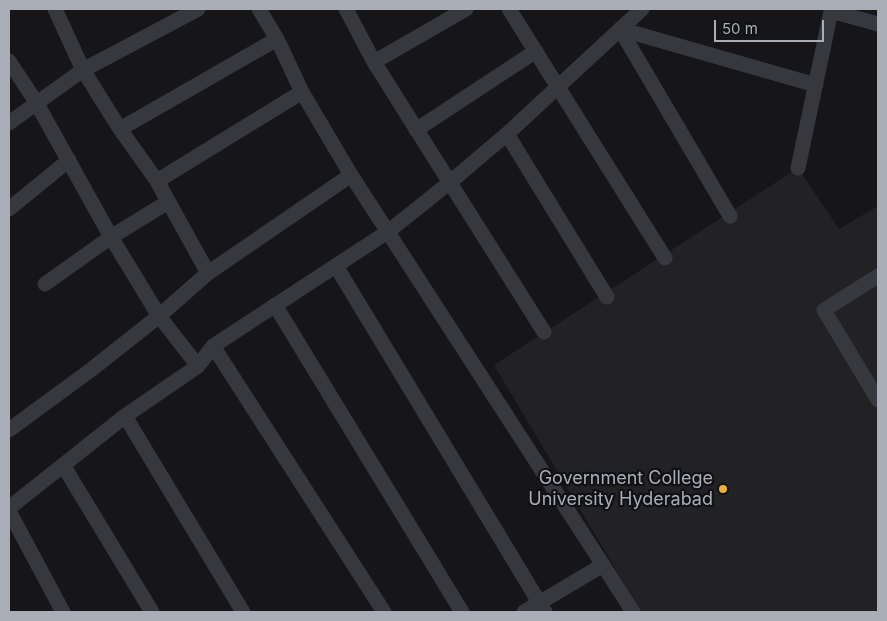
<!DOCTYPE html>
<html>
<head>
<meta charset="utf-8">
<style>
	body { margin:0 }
	#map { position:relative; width:887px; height:621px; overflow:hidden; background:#161618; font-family:Inter,sans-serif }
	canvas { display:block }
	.frame { position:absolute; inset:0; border:10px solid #a8adb8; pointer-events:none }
	.scale { position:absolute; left:714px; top:20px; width:110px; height:22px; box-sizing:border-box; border:2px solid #a8adb8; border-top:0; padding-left:6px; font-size:15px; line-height:18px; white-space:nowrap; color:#a8adb8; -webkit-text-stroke:4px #111113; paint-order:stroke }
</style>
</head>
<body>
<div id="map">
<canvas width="887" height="621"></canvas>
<div class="frame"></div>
<div class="scale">50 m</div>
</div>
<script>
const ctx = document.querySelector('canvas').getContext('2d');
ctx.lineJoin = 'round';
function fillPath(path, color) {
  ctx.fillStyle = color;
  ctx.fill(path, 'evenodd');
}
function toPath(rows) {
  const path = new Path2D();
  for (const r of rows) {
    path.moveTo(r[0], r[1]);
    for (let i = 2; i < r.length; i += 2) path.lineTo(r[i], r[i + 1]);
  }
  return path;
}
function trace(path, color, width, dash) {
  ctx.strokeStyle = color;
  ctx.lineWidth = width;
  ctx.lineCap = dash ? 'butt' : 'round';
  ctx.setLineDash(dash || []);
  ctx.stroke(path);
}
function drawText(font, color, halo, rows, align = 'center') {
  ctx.font = font + ' Inter,sans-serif';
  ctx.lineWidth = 4.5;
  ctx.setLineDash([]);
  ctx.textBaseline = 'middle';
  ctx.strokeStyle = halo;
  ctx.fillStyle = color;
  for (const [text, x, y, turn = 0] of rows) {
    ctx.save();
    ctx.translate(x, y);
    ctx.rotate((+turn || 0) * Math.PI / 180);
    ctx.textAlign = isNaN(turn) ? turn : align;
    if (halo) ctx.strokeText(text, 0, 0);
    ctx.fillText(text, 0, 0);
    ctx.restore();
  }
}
const built = toPath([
	[798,168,839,229,878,206,878,612,641,612,494,365]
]);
const street = toPath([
	[55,9,83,70,120,129,157,181,208,273,159,316,198,366,213,346,389,231,449,183,507,134,642,9],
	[259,9,277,39,302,92,351,175,603,565,524,612],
	[346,9,374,62],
	[466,9,374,62,544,332],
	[509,9,665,258],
	[9,61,36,102,111,237,159,316,92,369,9,430],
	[9,123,83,70,198,9],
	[120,129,277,39],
	[416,130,536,51],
	[507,134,607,297],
	[798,168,831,11,878,24],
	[157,181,302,92],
	[9,209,69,160],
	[730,216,620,29,816,85],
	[336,266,545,612],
	[208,273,351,175],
	[878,276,824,310,878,400],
	[45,284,111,237,168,202],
	[275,305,462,612],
	[213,346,384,612],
	[125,416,243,612],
	[63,465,152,612],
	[9,508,125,416,198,366],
	[9,511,63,612],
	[603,565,633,612]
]);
const markers = [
	[723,489,5,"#f2b134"]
];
const poiNames = [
	["Government College",713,479],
	["University Hyderabad",713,500]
];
fillPath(built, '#222225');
trace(street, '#37383d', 15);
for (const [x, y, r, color] of markers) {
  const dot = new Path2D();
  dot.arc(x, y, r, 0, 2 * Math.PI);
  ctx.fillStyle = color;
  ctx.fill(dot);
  trace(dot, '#111113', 2);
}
drawText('18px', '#a8adb8', '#111113', poiNames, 'right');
</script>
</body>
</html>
